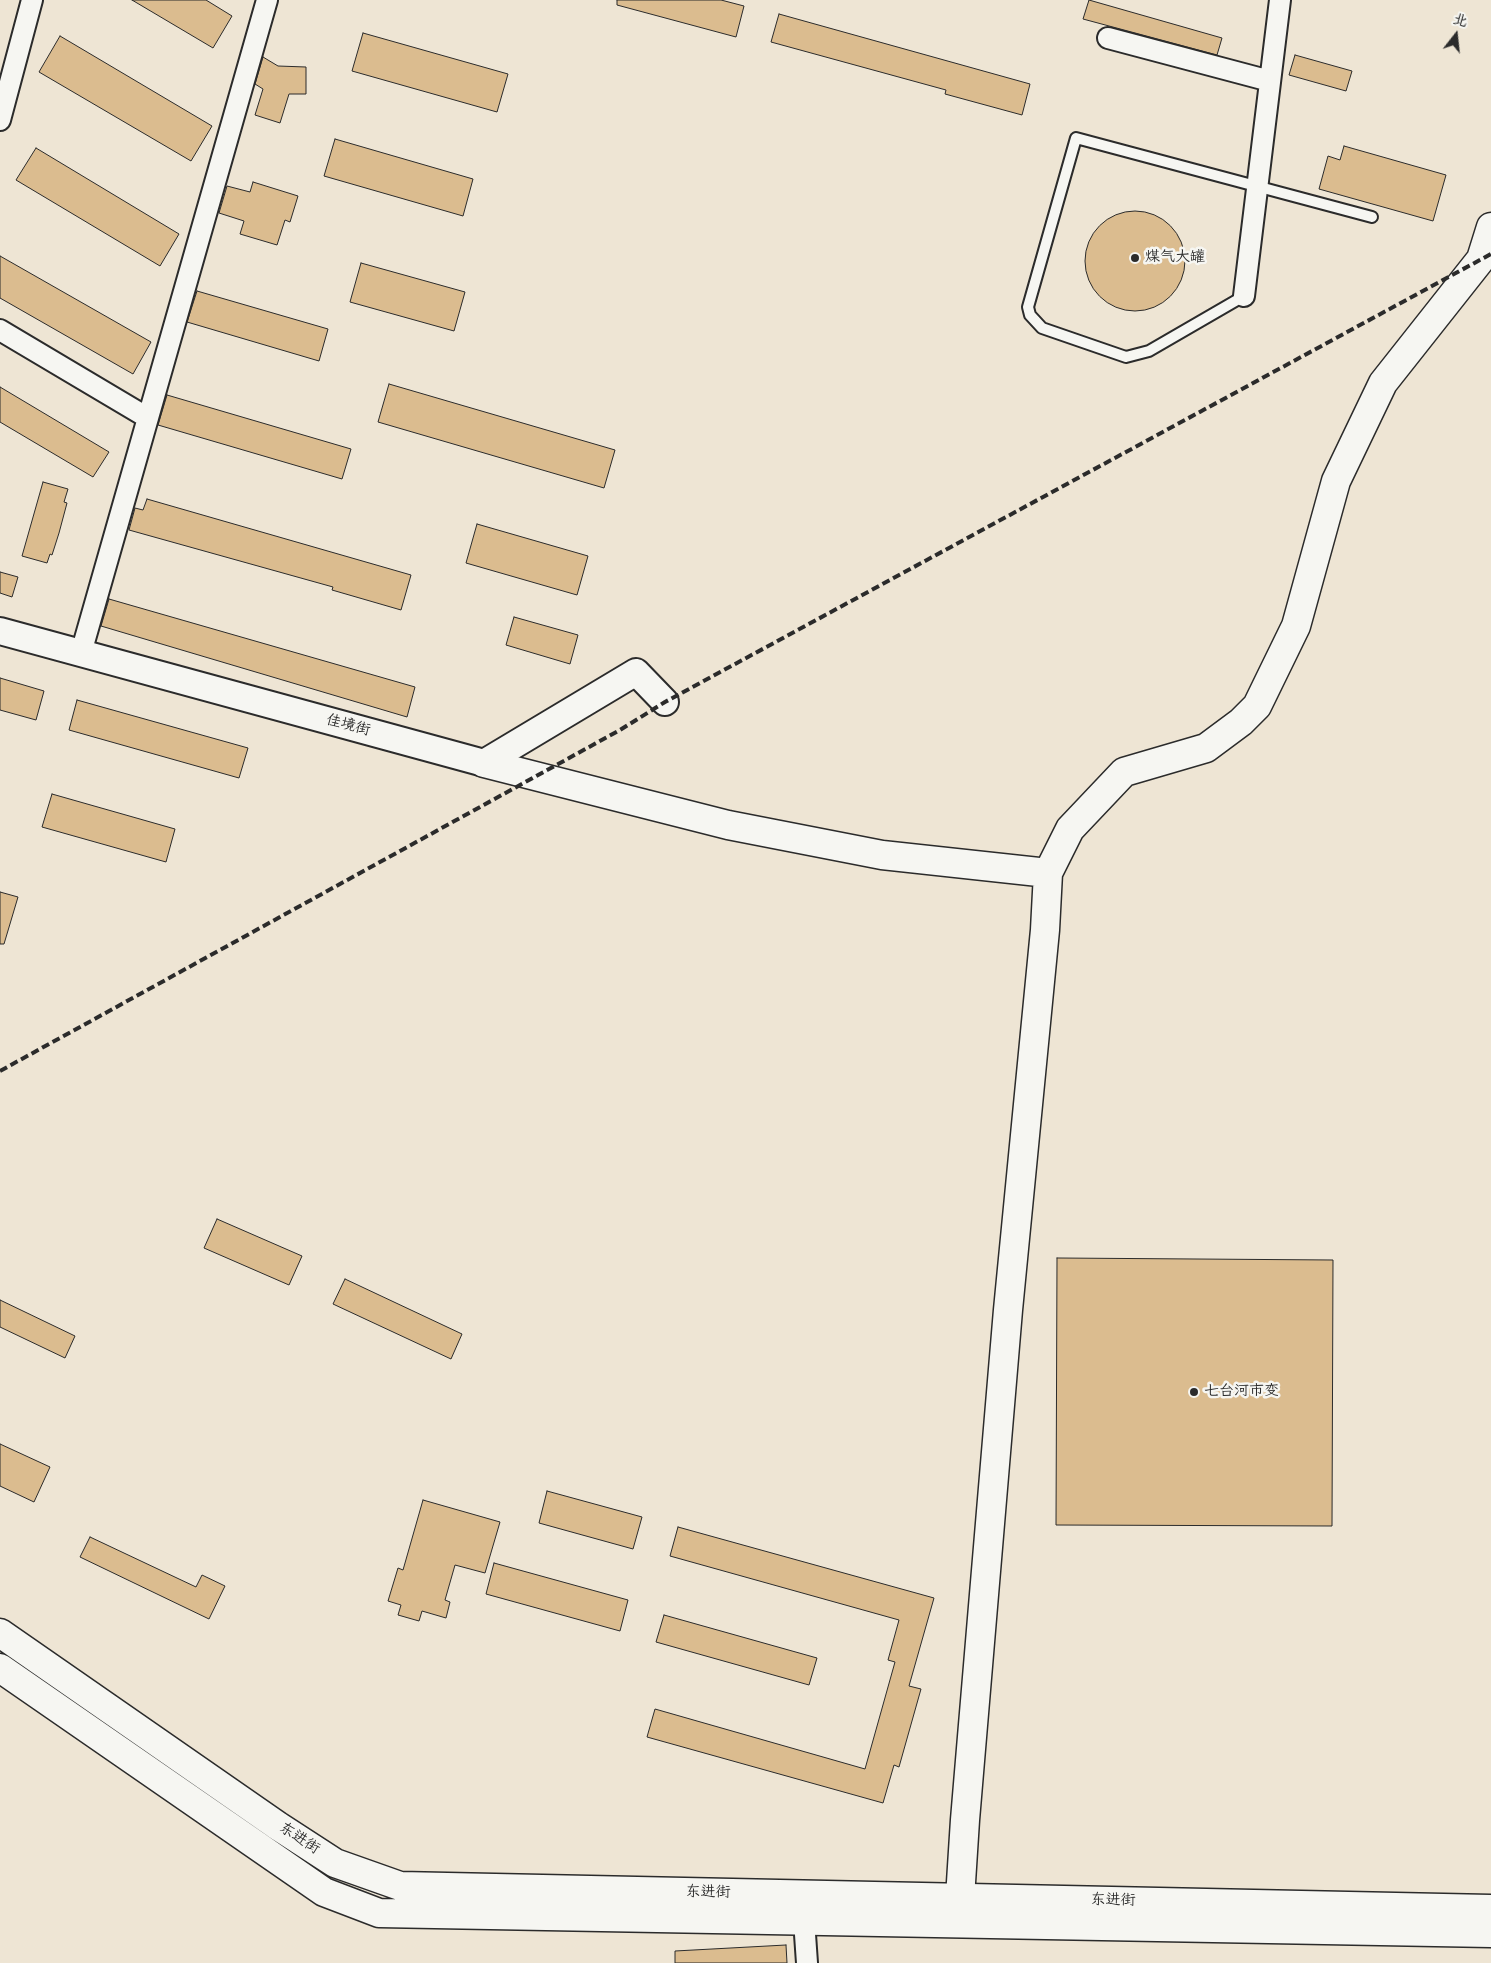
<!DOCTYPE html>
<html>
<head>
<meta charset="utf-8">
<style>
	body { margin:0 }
	#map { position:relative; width:1491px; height:1963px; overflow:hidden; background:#eee5d4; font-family:Mynerve,"LXGW WenKai TC",sans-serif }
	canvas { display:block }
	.north { position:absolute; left:1431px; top:10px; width:50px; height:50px; -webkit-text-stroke:4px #f6f6f2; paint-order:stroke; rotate:16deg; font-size:14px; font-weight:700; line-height:20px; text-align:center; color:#2b2b2b }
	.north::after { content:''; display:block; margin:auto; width:18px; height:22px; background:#2b2b2b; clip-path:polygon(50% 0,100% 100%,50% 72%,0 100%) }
</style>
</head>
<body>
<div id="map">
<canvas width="1491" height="1963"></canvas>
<div class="north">北</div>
</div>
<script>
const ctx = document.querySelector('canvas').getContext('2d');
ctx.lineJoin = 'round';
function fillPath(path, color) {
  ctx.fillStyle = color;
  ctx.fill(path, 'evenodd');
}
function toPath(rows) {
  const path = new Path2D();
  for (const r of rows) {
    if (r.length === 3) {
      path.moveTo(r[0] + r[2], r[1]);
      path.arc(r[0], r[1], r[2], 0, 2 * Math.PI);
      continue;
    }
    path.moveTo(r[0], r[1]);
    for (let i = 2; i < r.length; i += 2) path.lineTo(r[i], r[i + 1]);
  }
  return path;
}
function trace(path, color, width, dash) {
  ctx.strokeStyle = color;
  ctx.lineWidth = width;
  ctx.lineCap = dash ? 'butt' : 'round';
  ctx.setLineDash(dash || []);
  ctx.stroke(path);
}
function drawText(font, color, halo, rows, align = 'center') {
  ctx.font = font + ' Mynerve,"LXGW WenKai TC",sans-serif';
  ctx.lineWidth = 5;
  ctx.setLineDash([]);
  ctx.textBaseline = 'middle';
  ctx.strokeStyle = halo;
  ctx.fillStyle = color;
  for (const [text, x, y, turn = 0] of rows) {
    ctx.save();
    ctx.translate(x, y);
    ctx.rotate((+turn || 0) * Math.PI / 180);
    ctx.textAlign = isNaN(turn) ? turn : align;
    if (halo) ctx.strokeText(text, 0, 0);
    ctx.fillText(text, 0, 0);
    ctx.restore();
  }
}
const building = toPath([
	[132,0,206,0,232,16,213,48,132,0],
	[617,0,721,0,744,6,736,37,617,5,617,0],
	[1089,0,1222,38,1217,55,1083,19,1089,0],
	[779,14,1030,84,1022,115,945,94,946,90,771,42,779,14],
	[363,33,508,74,497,112,352,71,363,33],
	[60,36,212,126,191,161,39,72,60,36],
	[1295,55,1352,71,1346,91,1289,75,1295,55],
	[263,57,278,66,306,67,306,94,289,94,280,123,255,115,263,89,255,84,263,57],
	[335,139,473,179,463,216,324,176,335,139],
	[1344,146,1446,175,1433,221,1319,189,1328,156,1340,160,1344,146],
	[36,148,179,234,160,266,16,180,36,148],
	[253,182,298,196,290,222,285,220,277,245,240,234,244,221,219,213,227,186,250,192,253,182],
	[1135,261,50],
	[0,256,151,342,133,374,0,298,0,256],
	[361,263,465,292,454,331,350,302,361,263],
	[197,291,328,329,319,361,187,322,197,291],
	[389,384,615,450,604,488,378,422,389,384],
	[0,387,109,452,93,477,0,422,0,387],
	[167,395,351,449,342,479,158,425,167,395],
	[43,482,68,489,64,502,67,503,59,533,52,555,50,554,47,563,22,556,43,482],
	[147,499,411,575,401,610,332,590,333,587,129,530,135,508,143,510,147,499],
	[477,524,588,556,577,595,466,563,477,524],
	[0,572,18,577,12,597,0,593,0,572],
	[109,599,415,687,407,717,101,626,109,599],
	[514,617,578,635,570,664,506,645,514,617],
	[0,678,44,691,36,720,0,710,0,678],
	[77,700,248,748,239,778,69,730,77,700],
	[52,794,175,829,166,862,42,827,52,794],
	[0,892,18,897,4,944,0,944,0,892],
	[217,1219,302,1256,289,1285,204,1248,217,1219],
	[1057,1258,1333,1260,1332,1526,1056,1525,1057,1258],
	[345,1279,462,1334,451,1359,333,1304,345,1279],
	[0,1300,75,1336,65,1358,0,1327,0,1300],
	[0,1444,50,1467,34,1502,0,1486,0,1444],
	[547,1491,642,1517,633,1549,539,1523,547,1491],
	[423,1500,500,1522,485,1573,455,1565,445,1600,450,1602,446,1618,422,1611,419,1621,398,1615,401,1605,388,1601,398,1568,403,1570,423,1500],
	[678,1527,934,1598,909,1686,921,1689,899,1767,894,1765,883,1803,647,1737,655,1709,865,1769,895,1662,888,1660,899,1620,670,1556,678,1527],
	[90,1537,196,1587,202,1575,225,1586,209,1619,80,1557,90,1537],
	[494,1563,628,1600,620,1631,486,1594,494,1563],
	[664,1615,817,1658,809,1685,656,1642,664,1615],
	[786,1945,787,1963,675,1963,675,1951,786,1945]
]);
const service = toPath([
	[1244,296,1149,351,1126,357,1042,328,1030,315,1028,307,1076,138,1372,217]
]);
const minor = toPath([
	[1108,38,1270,81],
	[0,120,32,0],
	[1244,296,1280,0],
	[0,330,148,418],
	[81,653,267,0],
	[804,1920,807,1963]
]);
const tertiary = toPath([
	[0,631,484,763,636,672,665,702]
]);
const secondary = toPath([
	[484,763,728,825,882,855,1048,873],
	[960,1898,965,1820,1008,1310,1045,930,1048,873,1070,829,1124,772,1206,748,1241,722,1257,706,1296,626,1336,481,1383,383,1481,259,1491,227]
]);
const primary = toPath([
	[0,1633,278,1826,335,1863,400,1886,1491,1909],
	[0,1668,324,1892,379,1913,1491,1933]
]);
const rail = toPath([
	[0,1071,620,730,665,702,1491,254]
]);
const markers = [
	[1135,258,5,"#2b2b2b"],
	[1194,1392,5,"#2b2b2b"]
];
const poiNames = [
	["煤气大罐",1145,258],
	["七台河市变",1204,1392]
];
const streetNames = [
	["佳境街",348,726,15],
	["东进街",299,1839,33],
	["东进街",708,1893,1],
	["东进街",1113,1901,1]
];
fillPath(building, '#dbbc8f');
trace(building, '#2b2b2b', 1);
trace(service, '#2b2b2b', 14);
trace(minor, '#2b2b2b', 24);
trace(tertiary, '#2b2b2b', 30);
trace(secondary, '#2b2b2b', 31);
trace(primary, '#2b2b2b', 31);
trace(service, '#f6f6f2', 10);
trace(minor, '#f6f6f2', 20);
trace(tertiary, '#f6f6f2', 26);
trace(secondary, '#f6f6f2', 28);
trace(primary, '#f6f6f2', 28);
trace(rail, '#2b2b2b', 4, [8, 4]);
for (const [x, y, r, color] of markers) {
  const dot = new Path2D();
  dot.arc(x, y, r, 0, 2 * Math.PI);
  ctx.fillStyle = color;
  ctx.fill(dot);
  trace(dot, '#f6f6f2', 2);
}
drawText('15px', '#2b2b2b', '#f6f6f2', poiNames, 'left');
drawText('15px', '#2b2b2b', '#f6f6f2', streetNames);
</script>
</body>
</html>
